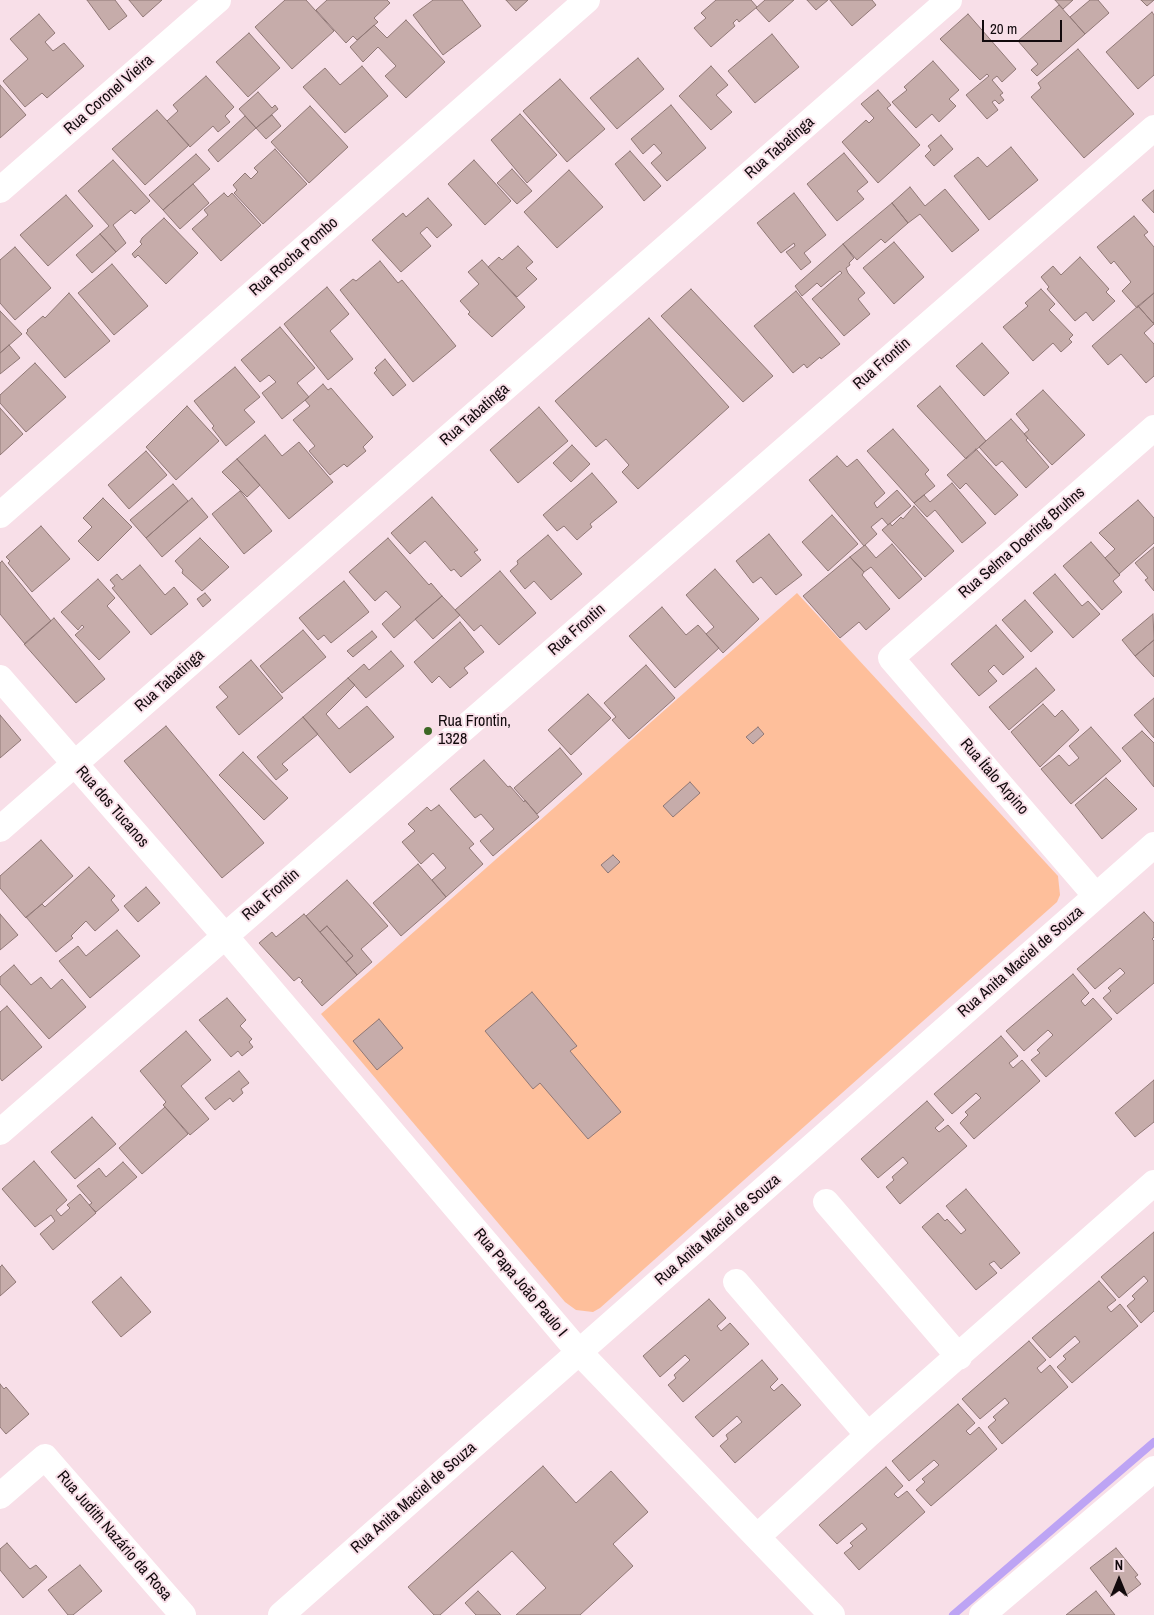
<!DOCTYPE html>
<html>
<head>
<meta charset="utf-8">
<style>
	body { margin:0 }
	#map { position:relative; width:1154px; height:1615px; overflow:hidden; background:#f8dfe8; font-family:"Archivo Narrow",sans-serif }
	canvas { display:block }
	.north { position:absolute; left:1094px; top:1555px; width:50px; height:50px; -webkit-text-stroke:4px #f8dfe8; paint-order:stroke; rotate:0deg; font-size:14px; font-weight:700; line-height:20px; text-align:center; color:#120a0d }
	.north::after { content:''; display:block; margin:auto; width:18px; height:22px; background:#120a0d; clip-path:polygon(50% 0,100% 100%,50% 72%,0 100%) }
	.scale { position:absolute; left:982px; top:20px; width:80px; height:22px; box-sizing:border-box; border:2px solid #120a0d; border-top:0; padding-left:6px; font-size:15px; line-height:18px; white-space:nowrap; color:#120a0d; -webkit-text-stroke:4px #f8dfe8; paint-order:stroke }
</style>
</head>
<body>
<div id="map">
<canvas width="1154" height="1615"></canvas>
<div class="north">N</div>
<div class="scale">20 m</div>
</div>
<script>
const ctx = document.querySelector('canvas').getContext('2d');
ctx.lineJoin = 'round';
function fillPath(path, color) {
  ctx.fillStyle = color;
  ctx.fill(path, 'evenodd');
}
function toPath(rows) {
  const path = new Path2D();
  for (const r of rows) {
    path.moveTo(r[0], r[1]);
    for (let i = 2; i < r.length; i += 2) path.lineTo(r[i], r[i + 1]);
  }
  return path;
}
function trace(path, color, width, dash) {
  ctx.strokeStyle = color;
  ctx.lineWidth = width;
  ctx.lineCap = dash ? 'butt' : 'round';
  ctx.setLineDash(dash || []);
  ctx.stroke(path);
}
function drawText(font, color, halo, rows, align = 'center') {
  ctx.font = font + ' "Archivo Narrow",sans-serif';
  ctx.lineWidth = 4;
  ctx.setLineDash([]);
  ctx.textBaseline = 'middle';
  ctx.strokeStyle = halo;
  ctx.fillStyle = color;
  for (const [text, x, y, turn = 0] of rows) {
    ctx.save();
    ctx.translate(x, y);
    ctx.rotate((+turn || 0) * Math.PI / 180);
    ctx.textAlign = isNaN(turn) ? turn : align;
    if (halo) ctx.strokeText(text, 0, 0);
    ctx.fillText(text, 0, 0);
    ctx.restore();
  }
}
const green = toPath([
	[797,593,1058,876,1060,895,1057,902,600,1308,593,1312,576,1310,565,1302,321,1014]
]);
const stream = toPath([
	[953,1615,1154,1442]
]);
const building = toPath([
	[87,0,115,0,127,16,109,30,87,0],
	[129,0,162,0,143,17,129,0],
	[285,0,306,0,334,31,292,69,255,27,285,0],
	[327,0,387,0,390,3,374,18,378,22,357,40,353,36,346,43,316,10,327,0],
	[433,0,462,0,481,26,443,55,413,15,433,0],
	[506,0,528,0,516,11,506,0],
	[716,0,751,0,757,7,739,22,737,19,733,23,735,26,711,47,694,28,706,18,701,13,716,0],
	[765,0,794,0,769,22,756,8,765,0],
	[807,0,828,0,816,10,807,0],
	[830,0,872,0,876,5,852,26,830,0],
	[1055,0,1073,0,1063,9,1055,0],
	[1090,0,1098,0,1109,13,1085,34,1070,17,1090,0],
	[1141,0,1154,0,1147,6,1141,0],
	[1059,5,1085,34,1037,76,1031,70,1038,64,1018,41,1059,5],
	[1152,12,1154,15,1154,75,1138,89,1106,52,1152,12],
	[39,14,55,33,45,42,53,51,64,43,84,66,47,98,42,93,25,107,3,81,28,59,10,39,39,14],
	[968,14,1016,69,1002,82,997,76,992,80,1003,93,1000,95,1004,100,999,104,995,100,992,102,998,110,987,119,966,95,989,76,987,74,980,80,940,39,968,14],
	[406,20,445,62,406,98,385,76,396,66,378,47,363,62,350,47,374,25,387,38,406,20],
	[249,33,280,68,248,97,216,62,249,33],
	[772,34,799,67,755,103,728,71,772,34],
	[1078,49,1134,114,1084,158,1031,97,1041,88,1038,83,1078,49],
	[638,58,664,89,617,129,590,98,638,58],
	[933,61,959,90,949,99,956,106,939,122,932,114,916,128,892,102,907,90,904,87,933,61],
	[362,66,388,96,345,133,303,87,325,68,340,85,362,66],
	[711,66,728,85,716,95,732,112,711,130,679,96,711,66],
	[206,76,234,107,225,116,230,122,218,132,213,126,190,147,167,121,178,111,173,105,206,76],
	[560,79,605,129,567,162,523,111,560,79],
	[0,85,26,115,0,138,0,85],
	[878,90,891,105,887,108,920,145,878,183,842,142,866,120,869,123,874,118,861,104,878,90],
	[258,92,272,108,275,105,278,109,256,128,239,109,258,92],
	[671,105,706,148,667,181,651,163,662,153,654,144,643,154,631,139,671,105],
	[310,106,348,147,309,183,271,142,310,106],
	[157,110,189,145,145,185,112,149,157,110],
	[520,114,557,155,527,183,491,140,520,114],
	[272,115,281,126,266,139,256,128,272,115],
	[245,116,256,128,218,162,208,150,245,116],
	[941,135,953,149,934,166,925,156,931,150,928,146,941,135],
	[1011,147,1038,180,989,220,954,176,978,157,987,167,1011,147],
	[275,149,307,184,263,224,234,193,237,190,233,185,245,173,251,179,258,172,254,168,275,149],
	[630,151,661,186,644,201,615,164,630,151],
	[844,153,868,182,857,191,864,199,837,221,807,184,844,153],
	[196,154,210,169,163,210,149,195,196,154],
	[113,160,150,201,135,214,131,210,113,225,126,243,116,252,100,234,109,226,78,191,113,160],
	[474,160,511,201,485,225,448,184,474,160],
	[512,169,532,191,517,204,497,183,512,169],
	[569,170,603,207,557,248,524,212,569,170],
	[193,184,209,203,180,229,163,210,193,184],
	[910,187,925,206,945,189,979,230,952,252,920,214,908,223,892,203,910,187],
	[1154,190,1154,213,1142,200,1154,190],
	[224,193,228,197,232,193,261,225,221,261,192,229,208,215,204,210,224,193],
	[794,193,826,235,804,253,811,262,801,270,786,252,795,246,794,243,781,253,757,223,794,193],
	[66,195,93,226,48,266,20,235,66,195],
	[428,198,452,225,437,238,427,227,420,233,431,246,401,272,372,240,403,213,406,217,428,198],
	[892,203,908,223,885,243,881,239,857,260,843,244,892,203],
	[1134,216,1148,232,1144,235,1154,247,1154,293,1137,308,1122,291,1131,282,1114,261,1111,264,1097,247,1134,216],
	[164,218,198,253,166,284,138,255,135,258,132,254,142,244,140,242,142,238,164,218],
	[100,234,116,252,92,273,76,255,100,234],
	[894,242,924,277,894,304,863,268,894,242],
	[843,244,854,258,849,263,850,265,846,268,848,273,865,293,858,299,870,314,844,336,812,299,842,273,840,271,821,287,817,283,802,296,795,286,843,244],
	[518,246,533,262,526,268,537,279,517,297,488,267,499,257,502,260,518,246],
	[15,247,51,288,15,320,0,303,0,260,15,247],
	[1080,257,1109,289,1106,292,1115,301,1093,321,1086,312,1075,321,1047,289,1049,287,1041,277,1053,266,1061,275,1080,257],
	[482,260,525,307,492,337,468,314,470,312,460,301,479,284,468,272,482,260],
	[380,261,398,283,402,280,456,346,413,382,340,290,353,279,356,281,380,261],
	[112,264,148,306,114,335,78,293,112,264],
	[327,287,349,314,330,331,353,359,328,380,284,324,327,287],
	[691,289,773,376,743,402,661,316,691,289],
	[1041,289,1055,304,1049,310,1073,335,1069,339,1072,342,1061,352,1053,343,1033,361,1003,327,1028,306,1025,303,1041,289],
	[796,291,840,344,821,359,820,357,807,368,804,364,793,373,754,326,796,291],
	[69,293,110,341,65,378,26,333,28,331,27,330,43,316,45,318,69,293],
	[1154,293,1154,322,1153,323,1138,306,1154,293],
	[1138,306,1154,324,1144,333,1154,344,1154,376,1146,383,1121,354,1108,365,1092,346,1138,306],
	[0,311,22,334,0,353,0,311],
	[649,318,729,407,638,489,622,472,629,465,606,439,596,447,555,401,649,318],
	[280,327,315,368,297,383,309,397,282,419,262,393,276,382,269,375,260,382,241,360,280,327],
	[982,343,1009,373,984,396,956,366,982,343],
	[9,345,20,358,0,374,0,353,9,345],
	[385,359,406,385,393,396,374,373,377,370,375,368,385,359],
	[35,363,66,397,26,432,0,403,0,395,35,363],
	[235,367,260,397,244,410,255,422,226,446,212,428,214,426,194,401,235,367],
	[323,384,328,390,331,388,373,437,363,447,366,451,347,467,344,464,330,475,309,451,315,446,293,420,310,406,305,400,323,384],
	[940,386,986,441,966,459,917,406,940,386],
	[1043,390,1085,435,1052,465,1024,434,1029,430,1016,414,1043,390],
	[187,406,219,441,176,480,146,447,187,406],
	[539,407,568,441,518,483,490,450,539,407],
	[0,408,23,434,0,455,0,408],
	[1011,419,1028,438,1026,440,1049,467,1026,488,1002,461,996,466,979,447,1011,419],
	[893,429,929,470,925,474,935,486,914,503,867,451,893,429],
	[265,435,282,456,299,442,333,482,289,519,237,459,265,435],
	[572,445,590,464,571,482,553,463,572,445],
	[976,449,1018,495,995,515,966,483,960,489,947,475,976,449],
	[146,451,167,475,129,509,108,485,146,451],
	[837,456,847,467,857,459,885,493,874,503,877,508,897,490,911,506,888,525,882,518,871,527,877,534,864,546,809,480,837,456],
	[237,459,260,485,247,497,222,472,237,459],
	[592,473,617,502,590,524,592,527,577,540,564,526,557,531,543,515,592,473],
	[952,483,986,523,962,543,935,510,927,517,914,503,924,495,930,502,952,483],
	[173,484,188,501,146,538,130,520,173,484],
	[240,491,272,531,244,554,212,514,240,491],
	[432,497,478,550,474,552,481,560,461,577,454,569,451,571,425,541,410,554,391,533,432,497],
	[103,498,132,527,98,561,78,541,92,527,83,518,103,498],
	[192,498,208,517,162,557,146,538,192,498],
	[1138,500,1154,518,1154,543,1119,574,1105,558,1115,549,1099,533,1138,500],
	[914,506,954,551,925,577,882,530,890,523,892,526,901,517,903,519,914,506],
	[832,515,858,544,828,571,802,542,832,515],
	[41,526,70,559,32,592,8,563,10,561,6,557,41,526],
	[769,534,802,575,776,595,761,577,753,583,736,561,769,534],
	[548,535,582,574,551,600,534,581,525,589,510,571,518,564,517,561,548,535],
	[200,538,229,567,202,591,182,573,183,570,175,561,200,538],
	[388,538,429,585,431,583,442,596,394,638,382,624,401,607,386,591,375,601,349,572,388,538],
	[1091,542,1120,575,1113,581,1122,592,1102,610,1063,566,1091,542],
	[892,544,922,579,899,599,871,567,864,572,850,557,865,545,876,558,892,544],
	[1154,547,1154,591,1145,580,1148,578,1135,563,1154,547],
	[850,557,864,572,862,575,890,609,866,630,859,622,840,638,803,596,850,557],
	[2,561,51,621,25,644,0,614,0,563,2,561],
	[140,565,165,595,174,587,188,604,151,635,112,588,115,586,110,580,117,574,122,580,140,565],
	[715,569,759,619,723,653,706,634,714,627,686,595,715,569],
	[500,571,536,613,499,645,481,625,474,631,455,610,500,571],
	[1055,574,1082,606,1088,601,1100,614,1073,638,1033,593,1055,574],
	[98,579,115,598,107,606,130,632,99,660,75,635,84,627,82,625,78,630,61,612,98,579],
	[344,581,369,612,331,643,324,635,318,640,299,618,344,581],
	[205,593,211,600,203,607,197,599,205,593],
	[442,596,460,615,433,639,415,619,442,596],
	[1025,600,1053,632,1031,652,1002,620,1025,600],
	[662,607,686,635,698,625,719,648,675,688,629,636,662,607],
	[1153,614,1154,640,1135,656,1122,640,1153,614],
	[54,618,105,679,76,703,24,644,54,618],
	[460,622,484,652,464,668,468,673,450,688,439,676,432,683,414,662,460,622],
	[996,625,1024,657,1003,675,994,665,988,671,997,681,979,696,951,664,996,625],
	[303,630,326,657,282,693,260,666,303,630],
	[372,631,377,637,353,657,347,651,372,631],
	[1154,640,1154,677,1135,656,1154,640],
	[391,651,404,666,366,698,348,678,364,664,369,670,391,651],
	[251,660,283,698,239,735,216,707,228,697,219,687,251,660],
	[646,665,675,698,629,739,612,720,616,717,604,703,646,665],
	[1036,668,1055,690,1009,730,989,707,1036,668],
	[348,678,355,685,326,714,339,729,367,706,394,737,350,773,303,717,348,678],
	[588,694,611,718,571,755,548,730,588,694],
	[1154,698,1154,738,1134,715,1154,698],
	[1043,704,1055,717,1062,710,1079,730,1040,767,1011,732,1043,704],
	[0,715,21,740,0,758,0,715],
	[303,717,318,734,282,764,288,770,276,780,257,757,303,717],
	[166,726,264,843,222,878,124,761,166,726],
	[758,727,764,734,753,744,746,737,758,727],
	[1091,727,1121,761,1071,804,1041,769,1059,755,1069,766,1079,758,1069,746,1091,727],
	[1142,731,1154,743,1154,787,1122,748,1142,731],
	[560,748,582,774,537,814,514,788,560,748],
	[243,752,288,798,264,820,219,775,243,752],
	[484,760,508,787,510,786,524,802,525,800,539,817,493,856,480,841,494,829,481,814,475,818,450,789,484,760],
	[1106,778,1137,809,1102,839,1075,805,1106,778],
	[690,782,700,793,673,817,663,806,690,782],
	[439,805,474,844,469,848,483,864,446,897,432,880,446,868,433,853,421,864,402,842,415,831,408,824,427,807,431,811,439,805],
	[41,840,73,876,26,918,0,888,0,876,41,840],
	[613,855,620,862,608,873,601,865,613,855],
	[418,864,446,897,401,936,373,903,418,864],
	[89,867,115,896,111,900,119,910,95,931,86,921,71,936,73,938,56,952,26,917,42,904,45,907,89,867],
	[347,880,388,926,361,949,372,962,357,975,346,962,353,956,327,926,320,932,306,916,347,880],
	[146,887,160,903,138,922,124,906,146,887],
	[1144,912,1154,923,1154,937,1152,939,1154,941,1154,983,1117,1014,1103,998,1111,991,1108,988,1125,973,1120,968,1095,989,1077,969,1144,912],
	[0,914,18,935,0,950,0,914],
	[304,914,357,975,322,1006,301,982,303,981,299,977,294,981,259,943,272,932,276,937,304,914],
	[327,926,353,956,346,962,320,932,327,926],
	[117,930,140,956,90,998,59,961,78,946,86,956,117,930],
	[14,965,31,985,41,977,51,989,62,979,86,1007,49,1039,0,984,0,977,14,965],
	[1073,974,1089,993,1081,1001,1085,1006,1093,998,1112,1019,1046,1077,1031,1060,1040,1053,1037,1050,1053,1035,1048,1030,1024,1051,1006,1031,1073,974],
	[532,992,577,1046,570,1051,621,1112,588,1139,540,1083,533,1089,485,1031,532,992],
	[227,998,246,1020,240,1026,252,1039,249,1042,253,1047,242,1056,238,1051,231,1057,199,1020,227,998],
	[7,1006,42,1047,2,1081,0,1078,0,1012,7,1006],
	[379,1019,403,1048,377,1070,353,1041,379,1019],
	[186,1031,211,1060,181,1086,209,1119,190,1135,165,1107,163,1105,166,1102,140,1071,186,1031],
	[1001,1036,1018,1056,1009,1063,1013,1068,1022,1060,1040,1081,974,1139,960,1123,968,1115,965,1112,981,1098,976,1093,952,1114,934,1094,1001,1036],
	[239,1071,249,1083,241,1089,243,1093,233,1102,230,1098,215,1110,205,1098,239,1071],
	[1154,1080,1154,1122,1135,1137,1115,1113,1154,1080],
	[927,1101,944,1120,935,1128,939,1132,948,1125,967,1146,900,1204,886,1187,894,1180,892,1177,908,1163,903,1157,878,1178,861,1159,927,1101],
	[165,1107,188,1134,142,1174,119,1148,165,1107],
	[92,1117,116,1144,75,1179,51,1152,92,1117],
	[34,1161,67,1200,56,1210,61,1216,70,1208,67,1205,80,1194,96,1213,53,1250,40,1234,55,1221,51,1215,35,1227,2,1189,34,1161],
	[123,1162,137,1177,96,1212,89,1205,92,1203,77,1186,99,1168,106,1177,123,1162],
	[966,1189,1020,1253,1001,1269,994,1261,989,1264,997,1273,976,1290,922,1227,938,1213,945,1221,947,1219,961,1234,966,1230,946,1206,966,1189],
	[1154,1232,1154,1311,1141,1323,1127,1306,1135,1299,1132,1296,1148,1281,1144,1276,1119,1298,1101,1277,1154,1232],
	[2,1265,16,1282,0,1296,0,1267,2,1265],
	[121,1277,151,1312,121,1337,92,1302,121,1277],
	[1099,1281,1116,1300,1107,1307,1111,1312,1120,1304,1138,1326,1072,1383,1057,1367,1066,1359,1063,1356,1080,1342,1075,1336,1050,1358,1032,1338,1099,1281],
	[709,1299,726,1318,717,1326,721,1331,730,1323,749,1344,683,1402,668,1385,676,1378,674,1375,690,1360,685,1355,660,1377,643,1356,709,1299],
	[1029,1341,1046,1360,1037,1368,1041,1373,1050,1365,1068,1387,1002,1444,988,1427,996,1420,993,1417,1009,1403,1005,1398,980,1419,962,1399,1029,1341],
	[762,1360,778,1379,770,1387,774,1391,782,1384,801,1405,735,1463,720,1446,728,1439,726,1435,742,1422,737,1416,713,1437,695,1417,762,1360],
	[0,1384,4,1389,6,1387,29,1414,6,1434,0,1427,0,1384],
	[958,1404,975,1423,966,1431,970,1435,979,1427,997,1449,931,1506,916,1490,925,1482,922,1479,939,1465,934,1460,909,1481,892,1461,958,1404],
	[543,1466,576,1503,611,1471,648,1512,613,1544,633,1566,580,1615,516,1615,546,1588,512,1551,440,1615,434,1615,408,1587,543,1466],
	[886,1467,903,1486,894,1494,898,1498,907,1491,925,1512,859,1570,844,1553,853,1546,850,1543,867,1529,862,1523,837,1544,819,1525,886,1467],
	[7,1543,30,1569,36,1565,47,1577,23,1598,0,1570,0,1549,7,1543],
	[1116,1548,1138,1575,1135,1577,1141,1584,1125,1596,1120,1590,1112,1596,1090,1568,1116,1548],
	[80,1565,102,1591,73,1615,68,1615,48,1590,80,1565],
	[478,1591,501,1615,476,1615,465,1603,478,1591],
	[1096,1591,1115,1615,1066,1615,1096,1591]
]);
const minor = toPath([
	[0,190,218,0],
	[0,515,587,0],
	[0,678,225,936,579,1352,832,1615],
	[0,829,949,0],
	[1096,896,891,658,1154,428],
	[0,1132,1154,128],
	[826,1202,959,1357],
	[736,1282,868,1435],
	[0,1496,45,1457,183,1615],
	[757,1537,868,1435,1154,1183],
	[281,1615,1154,845],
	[982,1615,1154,1469]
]);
const markers = [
	[428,731,5,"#3c6724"]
];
const streetNames = [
	["Rua Coronel Vieira",109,95,-41],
	["Rua Tabatinga",780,148,-41],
	["Rua Rocha Pombo",294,257,-41],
	["Rua Frontin",882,364,-41],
	["Rua Tabatinga",475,415,-41],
	["Rua Selma Doering Bruhns",1022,543,-41],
	["Rua Frontin",577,630,-41],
	["Rua Tabatinga",170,681,-41],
	["Rua Ítalo Arpino",994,777,49],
	["Rua dos Tucanos",112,807,49],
	["Rua Frontin",271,895,-41],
	["Rua Anita Maciel de Souza",1021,962,-41],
	["Rua Anita Maciel de Souza",718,1230,-41],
	["Rua Papa João Paulo I",520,1283,50],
	["Rua Anita Maciel de Souza",414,1498,-41],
	["Rua Judith Nazário da Rosa",114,1536,49]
];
const poiNames = [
	["Rua Frontin,",438,722],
	["1328",438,740]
];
fillPath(green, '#febf9b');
trace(stream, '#bda4f4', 8);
fillPath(building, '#c6acaa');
trace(building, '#907876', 1);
trace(minor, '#fff', 26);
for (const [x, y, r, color] of markers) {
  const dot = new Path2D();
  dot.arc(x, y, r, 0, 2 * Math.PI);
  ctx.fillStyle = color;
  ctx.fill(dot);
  trace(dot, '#f8dfe8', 2);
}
drawText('16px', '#120a0d', '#f8dfe8', streetNames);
drawText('16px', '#120a0d', '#f8dfe8', poiNames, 'left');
</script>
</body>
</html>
